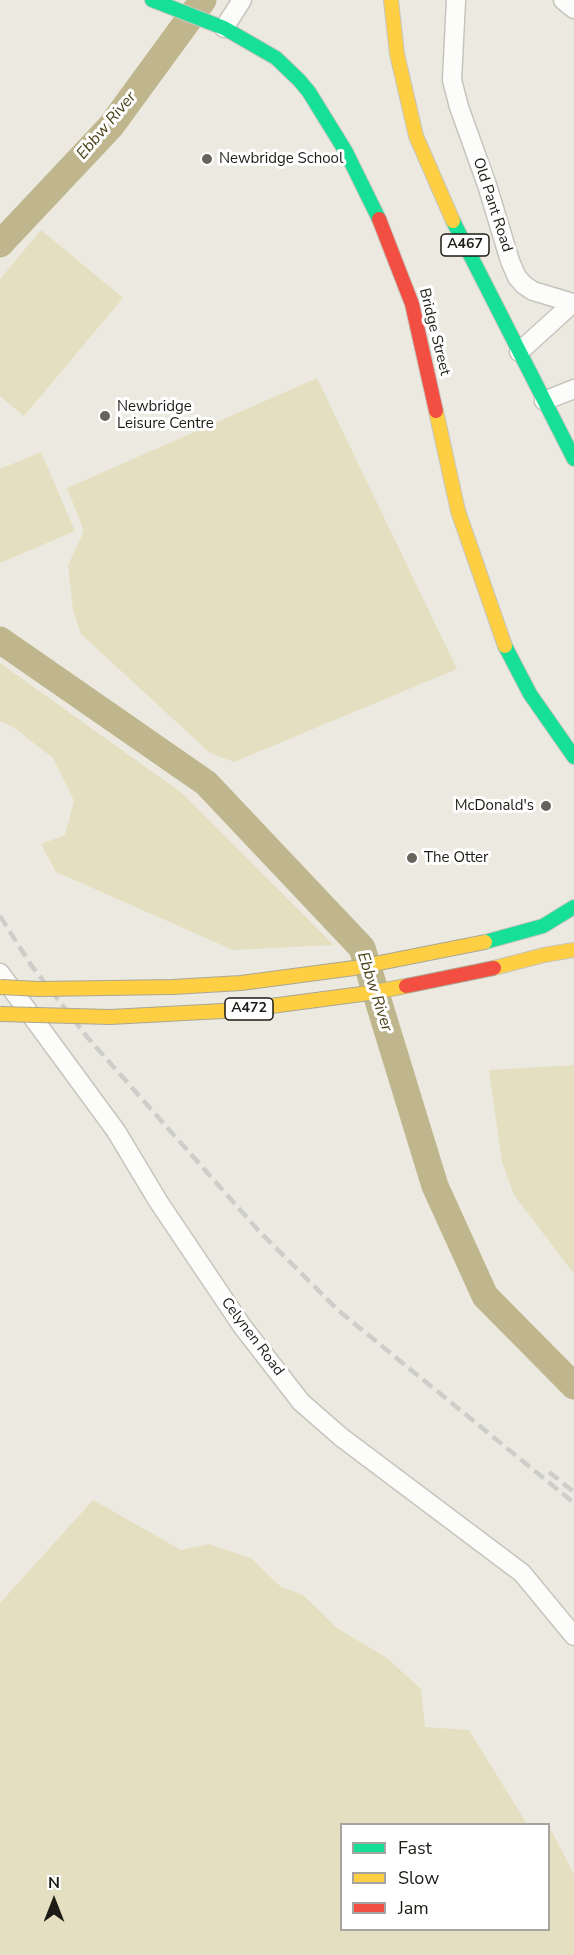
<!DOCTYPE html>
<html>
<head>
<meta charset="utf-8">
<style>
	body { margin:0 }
	#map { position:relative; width:574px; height:1955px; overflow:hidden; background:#eceae0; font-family:"Nunito Sans",sans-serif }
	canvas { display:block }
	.legend { position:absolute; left:340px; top:1823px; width:210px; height:108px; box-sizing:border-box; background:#fff; border:2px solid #a5a4a1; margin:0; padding:8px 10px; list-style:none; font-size:18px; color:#1d1b15 }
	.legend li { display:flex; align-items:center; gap:12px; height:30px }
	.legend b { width:30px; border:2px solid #a5a4a1 }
	.north { position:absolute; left:24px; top:1871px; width:60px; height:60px; -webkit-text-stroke:4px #fff; paint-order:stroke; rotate:0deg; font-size:16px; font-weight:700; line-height:24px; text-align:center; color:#1d1b15 }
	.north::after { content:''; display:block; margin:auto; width:21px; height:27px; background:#1d1b15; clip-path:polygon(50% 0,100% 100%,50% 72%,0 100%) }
</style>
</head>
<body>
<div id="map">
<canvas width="574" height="1955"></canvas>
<ul class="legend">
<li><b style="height:8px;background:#16e098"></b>Fast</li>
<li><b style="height:8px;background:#ffcf43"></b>Slow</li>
<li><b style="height:8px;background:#f24e42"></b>Jam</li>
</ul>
<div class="north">N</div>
</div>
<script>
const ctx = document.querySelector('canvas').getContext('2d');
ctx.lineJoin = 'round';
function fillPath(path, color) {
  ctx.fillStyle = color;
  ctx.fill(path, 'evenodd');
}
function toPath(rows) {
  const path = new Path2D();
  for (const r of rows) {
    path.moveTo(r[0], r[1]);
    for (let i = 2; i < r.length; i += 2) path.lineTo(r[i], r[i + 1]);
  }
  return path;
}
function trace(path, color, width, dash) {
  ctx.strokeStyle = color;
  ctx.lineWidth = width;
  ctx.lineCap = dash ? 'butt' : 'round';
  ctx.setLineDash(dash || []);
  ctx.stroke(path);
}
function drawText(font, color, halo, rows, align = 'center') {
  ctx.font = font + ' "Nunito Sans",sans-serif';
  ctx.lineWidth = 6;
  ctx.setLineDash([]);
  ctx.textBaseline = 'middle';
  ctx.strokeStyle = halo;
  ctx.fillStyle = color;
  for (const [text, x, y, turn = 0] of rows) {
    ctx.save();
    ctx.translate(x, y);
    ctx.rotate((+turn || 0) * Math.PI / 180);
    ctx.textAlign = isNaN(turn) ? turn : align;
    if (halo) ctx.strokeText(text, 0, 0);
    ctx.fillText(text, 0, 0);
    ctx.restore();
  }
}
const green = toPath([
	[41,230,123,298,24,416,0,396,0,279],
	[317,378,457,669,234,762,210,753,81,634,73,610,68,565,84,531,67,488],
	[41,452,75,531,0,563,0,469],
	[0,663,182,793,334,945,233,950,56,872,41,844,65,835,74,801,53,758,13,727,0,721],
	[574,1065,574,1274,514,1195,502,1162,489,1070],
	[93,1500,181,1550,209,1544,251,1558,280,1586,303,1595,337,1628,387,1658,421,1689,425,1727,469,1730,527,1824,342,1824,342,1930,548,1930,549,1826,574,1874,574,1955,0,1955,0,1603]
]);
const river = toPath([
	[0,244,111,126,203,0],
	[0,640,206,783,362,948,435,1186,485,1296,574,1386]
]);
const street = toPath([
	[456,0,452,80,459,107,487,185,510,261,517,277,524,285,533,291,573,303,519,352],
	[563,0,574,9],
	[224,28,242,0],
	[544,401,574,389],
	[0,973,116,1131,158,1201,242,1326,301,1402,341,1437,522,1573,574,1636]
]);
const fast = toPath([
	[152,0,224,28,276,58,299,80,309,92,346,152,379,219],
	[453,221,574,459],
	[505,646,530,694,574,757],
	[485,942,543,926,574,907]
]);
const slow = toPath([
	[391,0,397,54,416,136,453,221],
	[436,411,458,511,505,646],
	[494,968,544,955,574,950]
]);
const jam = toPath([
	[379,219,412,304,436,411]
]);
const rail = toPath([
	[0,916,31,965,88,1038,258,1230,339,1311,574,1503],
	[549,1472,574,1492]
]);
const slowBridge = toPath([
	[0,987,39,989,173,987,241,983,354,968,485,942],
	[0,1014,110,1017,241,1010,369,993,406,986]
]);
const jamBridge = toPath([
	[406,986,494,968]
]);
const markers = [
	[207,159,6,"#65635c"],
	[105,416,6,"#65635c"],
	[546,806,6,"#65635c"],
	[412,858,6,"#65635c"]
];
const shields = [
	[465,245,48],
	[249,1009,48]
];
const shieldNames = [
	["A467",465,245],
	["A472",249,1009]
];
const poiNames = [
	["Newbridge School",219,159],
	["Newbridge",117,407],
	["Leisure Centre",117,424],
	["McDonald's",534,806,"right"],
	["The Otter",424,858]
];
const streetNames = [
	["Old Pant Road",492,205,72],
	["Bridge Street",434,332,76],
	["Celynen Road",252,1337,53]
];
const waterNames = [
	["Ebbw River",107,126,-50],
	["Ebbw River",374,992,72]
];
fillPath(green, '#e5dfc2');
trace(river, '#bfb68e', 27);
trace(street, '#c6c5bd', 21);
trace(fast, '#c6c5bd', 16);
trace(slow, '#c6c5bd', 16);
trace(jam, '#c6c5bd', 16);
trace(street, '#fcfcfa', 18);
trace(fast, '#16e098', 14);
trace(slow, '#ffcf43', 14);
trace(jam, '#f24e42', 14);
trace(rail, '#cdcdca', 4.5, [12, 6]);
trace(slowBridge, '#aba693', 16, []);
trace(jamBridge, '#aba693', 16, []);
trace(slowBridge, '#ffcf43', 14);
trace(jamBridge, '#f24e42', 14);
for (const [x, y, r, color] of markers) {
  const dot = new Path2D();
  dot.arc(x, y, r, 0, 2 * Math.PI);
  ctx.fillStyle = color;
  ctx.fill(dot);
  trace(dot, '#fff', 2);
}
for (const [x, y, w] of shields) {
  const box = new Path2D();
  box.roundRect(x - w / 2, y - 11, w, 22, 4.5);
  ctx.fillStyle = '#fff';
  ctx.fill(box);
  trace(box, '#1d1b15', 1.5);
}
drawText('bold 14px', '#1d1b15', null, shieldNames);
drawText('15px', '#1d1b15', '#fff', poiNames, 'left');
drawText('15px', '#1d1b15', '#fff', streetNames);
drawText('italic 16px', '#4b4218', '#fff', waterNames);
</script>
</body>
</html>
